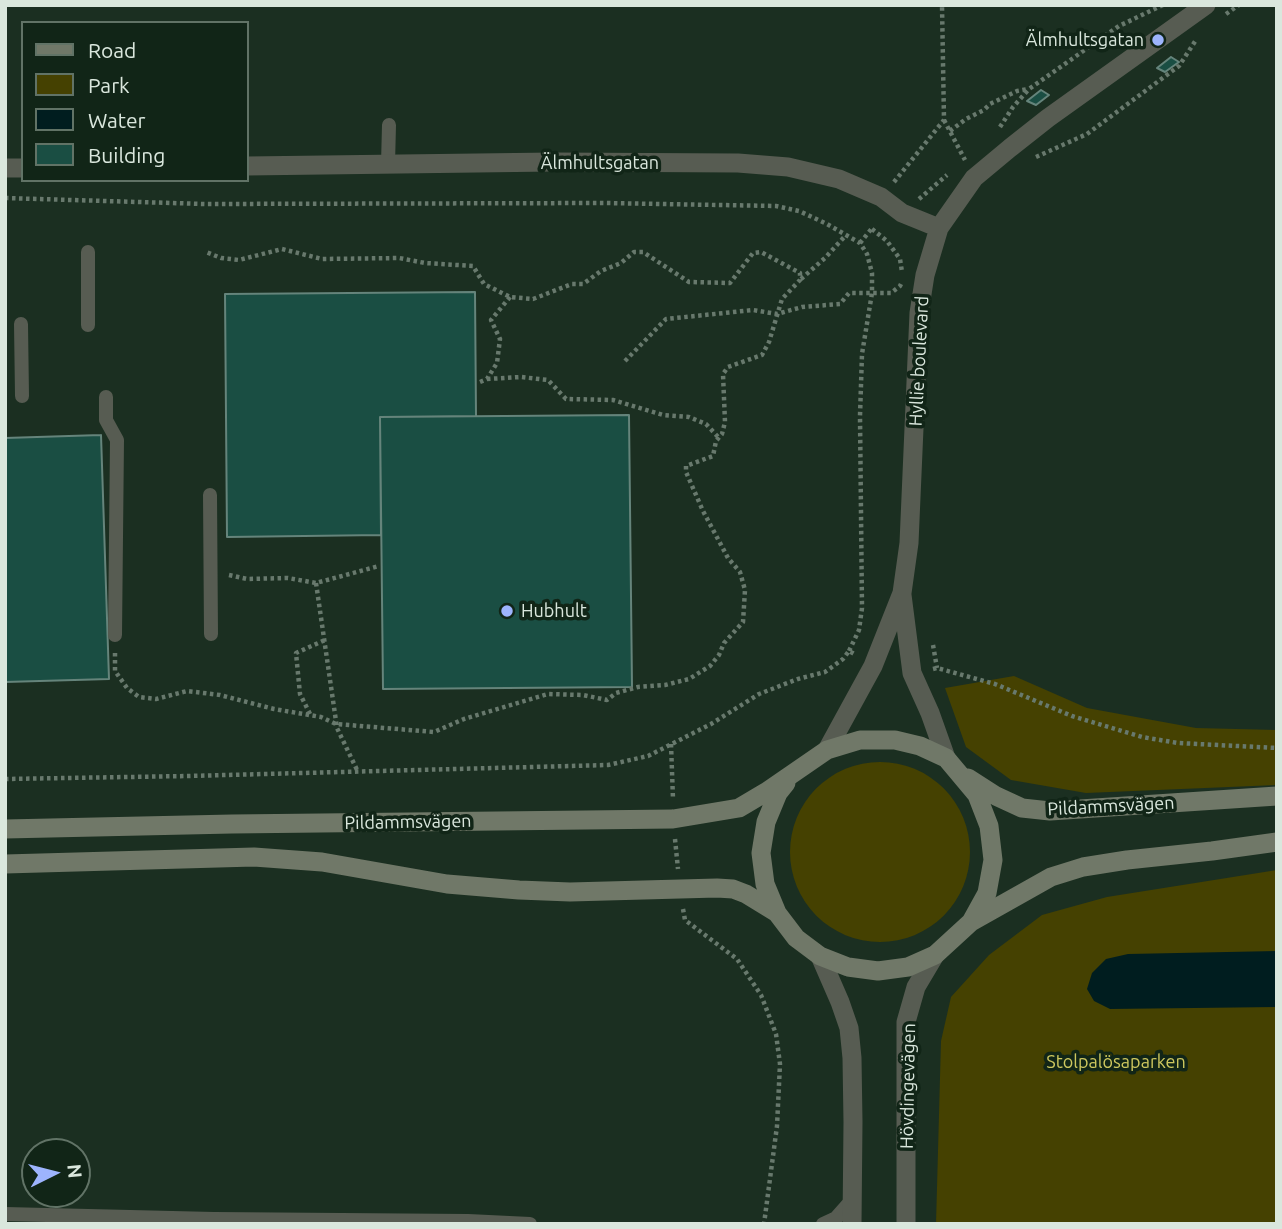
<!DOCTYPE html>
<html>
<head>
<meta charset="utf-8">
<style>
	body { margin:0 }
	#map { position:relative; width:1282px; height:1229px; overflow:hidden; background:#1b2f21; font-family:Ubuntu,sans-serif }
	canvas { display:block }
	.frame { position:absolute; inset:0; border:7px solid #dae7dd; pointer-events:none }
	.legend { position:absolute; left:21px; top:21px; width:228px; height:161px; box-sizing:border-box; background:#112517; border:2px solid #617366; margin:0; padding:9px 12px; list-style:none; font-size:21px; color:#dae7dd }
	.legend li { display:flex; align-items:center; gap:14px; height:35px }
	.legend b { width:35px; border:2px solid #617366 }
	.north { position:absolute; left:21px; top:1138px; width:70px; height:70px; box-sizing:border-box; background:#112517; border:2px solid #617366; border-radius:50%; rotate:84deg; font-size:19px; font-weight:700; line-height:28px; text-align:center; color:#dae7dd }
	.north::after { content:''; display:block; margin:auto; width:24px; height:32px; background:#9db4fd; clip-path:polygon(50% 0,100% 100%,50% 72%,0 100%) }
</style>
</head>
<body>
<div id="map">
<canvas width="1282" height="1229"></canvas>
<div class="frame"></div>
<ul class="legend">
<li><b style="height:9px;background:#707868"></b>Road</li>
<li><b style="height:19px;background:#454101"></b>Park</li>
<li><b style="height:19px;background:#001d1f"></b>Water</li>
<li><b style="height:19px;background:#1a4e43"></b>Building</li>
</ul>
<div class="north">N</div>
</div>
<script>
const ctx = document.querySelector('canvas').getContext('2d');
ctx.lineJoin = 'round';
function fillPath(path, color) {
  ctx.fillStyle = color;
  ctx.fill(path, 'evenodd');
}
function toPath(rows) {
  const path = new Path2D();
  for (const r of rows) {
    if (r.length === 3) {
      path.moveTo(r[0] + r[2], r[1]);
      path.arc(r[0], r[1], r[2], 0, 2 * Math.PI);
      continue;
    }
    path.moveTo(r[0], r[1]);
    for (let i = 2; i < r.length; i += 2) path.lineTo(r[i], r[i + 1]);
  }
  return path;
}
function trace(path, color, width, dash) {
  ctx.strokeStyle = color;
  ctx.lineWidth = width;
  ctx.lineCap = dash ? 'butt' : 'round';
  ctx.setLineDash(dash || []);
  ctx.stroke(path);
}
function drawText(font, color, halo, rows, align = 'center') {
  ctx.font = font + ' Ubuntu,sans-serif';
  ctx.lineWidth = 7;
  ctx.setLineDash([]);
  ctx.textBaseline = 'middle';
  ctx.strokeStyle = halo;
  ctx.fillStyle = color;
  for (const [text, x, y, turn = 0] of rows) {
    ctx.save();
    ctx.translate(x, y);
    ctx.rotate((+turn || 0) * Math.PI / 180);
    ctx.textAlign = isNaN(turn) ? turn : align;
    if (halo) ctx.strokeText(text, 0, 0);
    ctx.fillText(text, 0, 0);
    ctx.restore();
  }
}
const green = toPath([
	[1014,676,1087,708,1196,728,1277,730,1277,785,1086,793,1011,780,966,747,945,688],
	[880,852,90],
	[1277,870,1277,1224,936,1224,941,1041,951,997,989,955,1042,915,1107,897]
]);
const water = toPath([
	[1277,951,1277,1007,1110,1009,1094,1001,1087,989,1092,973,1106,959,1128,954]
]);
const building = toPath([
	[1171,57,1179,62,1165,72,1157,68,1171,57],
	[1041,90,1049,95,1036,105,1027,101,1041,90],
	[475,292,476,416,380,417,381,535,227,537,225,294,475,292],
	[629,415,632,687,383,689,380,417,629,415],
	[101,435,109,679,5,682,5,438,101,435]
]);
const path = toPath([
	[1226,14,1239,5],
	[944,120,965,160],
	[1000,127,1013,107,1029,89,1119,26,1163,5],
	[950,131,966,119,984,110,990,104,1017,91,1028,89],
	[1036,157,1087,134,1179,66,1196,40],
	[894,182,944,120,942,5],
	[5,198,205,204,605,203,776,206,799,211,827,224,860,243,867,254,872,273,872,293,862,354,860,416,862,608,859,630,849,651],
	[919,199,947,175],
	[872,229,887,241,900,259,902,272],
	[860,243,873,227],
	[801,279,825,258,846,235],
	[625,361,666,319,753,310,777,314,802,307,840,304,849,293,891,293,900,286,901,284],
	[487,379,521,377,548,380,566,399,613,400,663,415,689,417,706,424,719,438],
	[480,382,487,379,497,363,500,339,491,320,510,297],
	[229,575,247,579,288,578,316,583,379,566],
	[316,583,337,728,358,772],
	[933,645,937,668],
	[115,653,115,671,127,688,139,697,156,699,187,691,220,695,274,709,321,717,336,724,434,732,464,719,548,694,583,695,607,700,616,693,638,687,665,685,689,679,710,666,719,655,724,643,743,622,745,590,740,572,728,558,703,511,686,472,686,466,713,456,716,441,722,434,725,422,723,374,728,367,762,355,769,342,782,299,800,280,800,273,761,252,753,253,730,283,689,282,643,252,634,252,621,263,601,271,583,284,572,284,533,299,510,297,484,284,473,266,425,263,399,258,322,259,282,249,239,260,221,258,206,252],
	[933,669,937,668,995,684,1072,716,1142,737,1178,743,1277,748],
	[310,714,300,694,296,653,325,640],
	[671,744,673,799],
	[5,779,188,776,608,765,648,756,711,724,759,694,798,679,825,672,843,659,849,651,856,655],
	[675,839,678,869],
	[683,909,685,920,737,959,761,995,776,1034,780,1064,777,1126,764,1224]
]);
const service = toPath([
	[388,164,389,125],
	[88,252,88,325],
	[21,324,22,396],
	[106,397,106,420,117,440,115,635],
	[210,495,211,634],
	[5,1214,214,1219,468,1221,530,1224],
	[823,1224,836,1218,852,1200]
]);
const minor = toPath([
	[247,166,553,162,738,163,788,167,839,179,881,197,902,213,939,228],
	[5,168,23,168],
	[902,595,912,673,930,713,946,758],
	[827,750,873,666,902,593,909,543,919,313,925,275,939,228,974,178,1010,148,1048,118,1206,5]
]);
const tertiary = toPath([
	[820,956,840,1002,849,1028,852,1058,853,1122,852,1224],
	[906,1224,906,1022,916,987,935,955]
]);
const secondary = toPath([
	[968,778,996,796,1022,808,1050,811,1277,796],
	[786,783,778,793,766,822,761,853,765,884,777,913,796,938,820,956,848,967,878,971,908,967,935,955,971,922,1051,877,1083,867,1127,860,1212,851,1277,842],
	[5,829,232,824,673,819,739,808,766,792,827,750,860,740,895,740,920,746,946,758,977,795,989,826,993,860,987,893,971,922],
	[5,864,254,857,322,862,447,884,519,890,570,892,717,888,733,889,746,894,777,913]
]);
const markers = [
	[1158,40,7,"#9db4fd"],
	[507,611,7,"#9db4fd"]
];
const poiNames = [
	["Älmhultsgatan",1144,40],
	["Hubhult",521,611,"left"]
];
const streetNames = [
	["Älmhultsgatan",600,163],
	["Hyllie boulevard",919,361,-87],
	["Pildammsvägen",1111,806,-3],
	["Pildammsvägen",408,822,-1],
	["Hövdingevägen",908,1086,-89]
];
const parkNames = [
	["Stolpalösaparken",1116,1062]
];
fillPath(green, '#454101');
fillPath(water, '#001d1f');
fillPath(building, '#1a4e43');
trace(building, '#65847b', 2);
trace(path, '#68796d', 4.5, [3.5, 3.5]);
trace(service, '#575c52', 14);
trace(minor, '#575c52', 19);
trace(tertiary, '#575c52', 19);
trace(secondary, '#707868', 19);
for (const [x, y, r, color] of markers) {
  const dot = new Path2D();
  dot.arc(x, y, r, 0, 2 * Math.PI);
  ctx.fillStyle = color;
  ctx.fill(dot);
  trace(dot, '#112517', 2.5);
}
drawText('18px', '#dae7dd', '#112517', poiNames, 'right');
drawText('18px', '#dae7dd', '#112517', streetNames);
drawText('18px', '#cdc75e', '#112517', parkNames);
</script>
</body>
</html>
